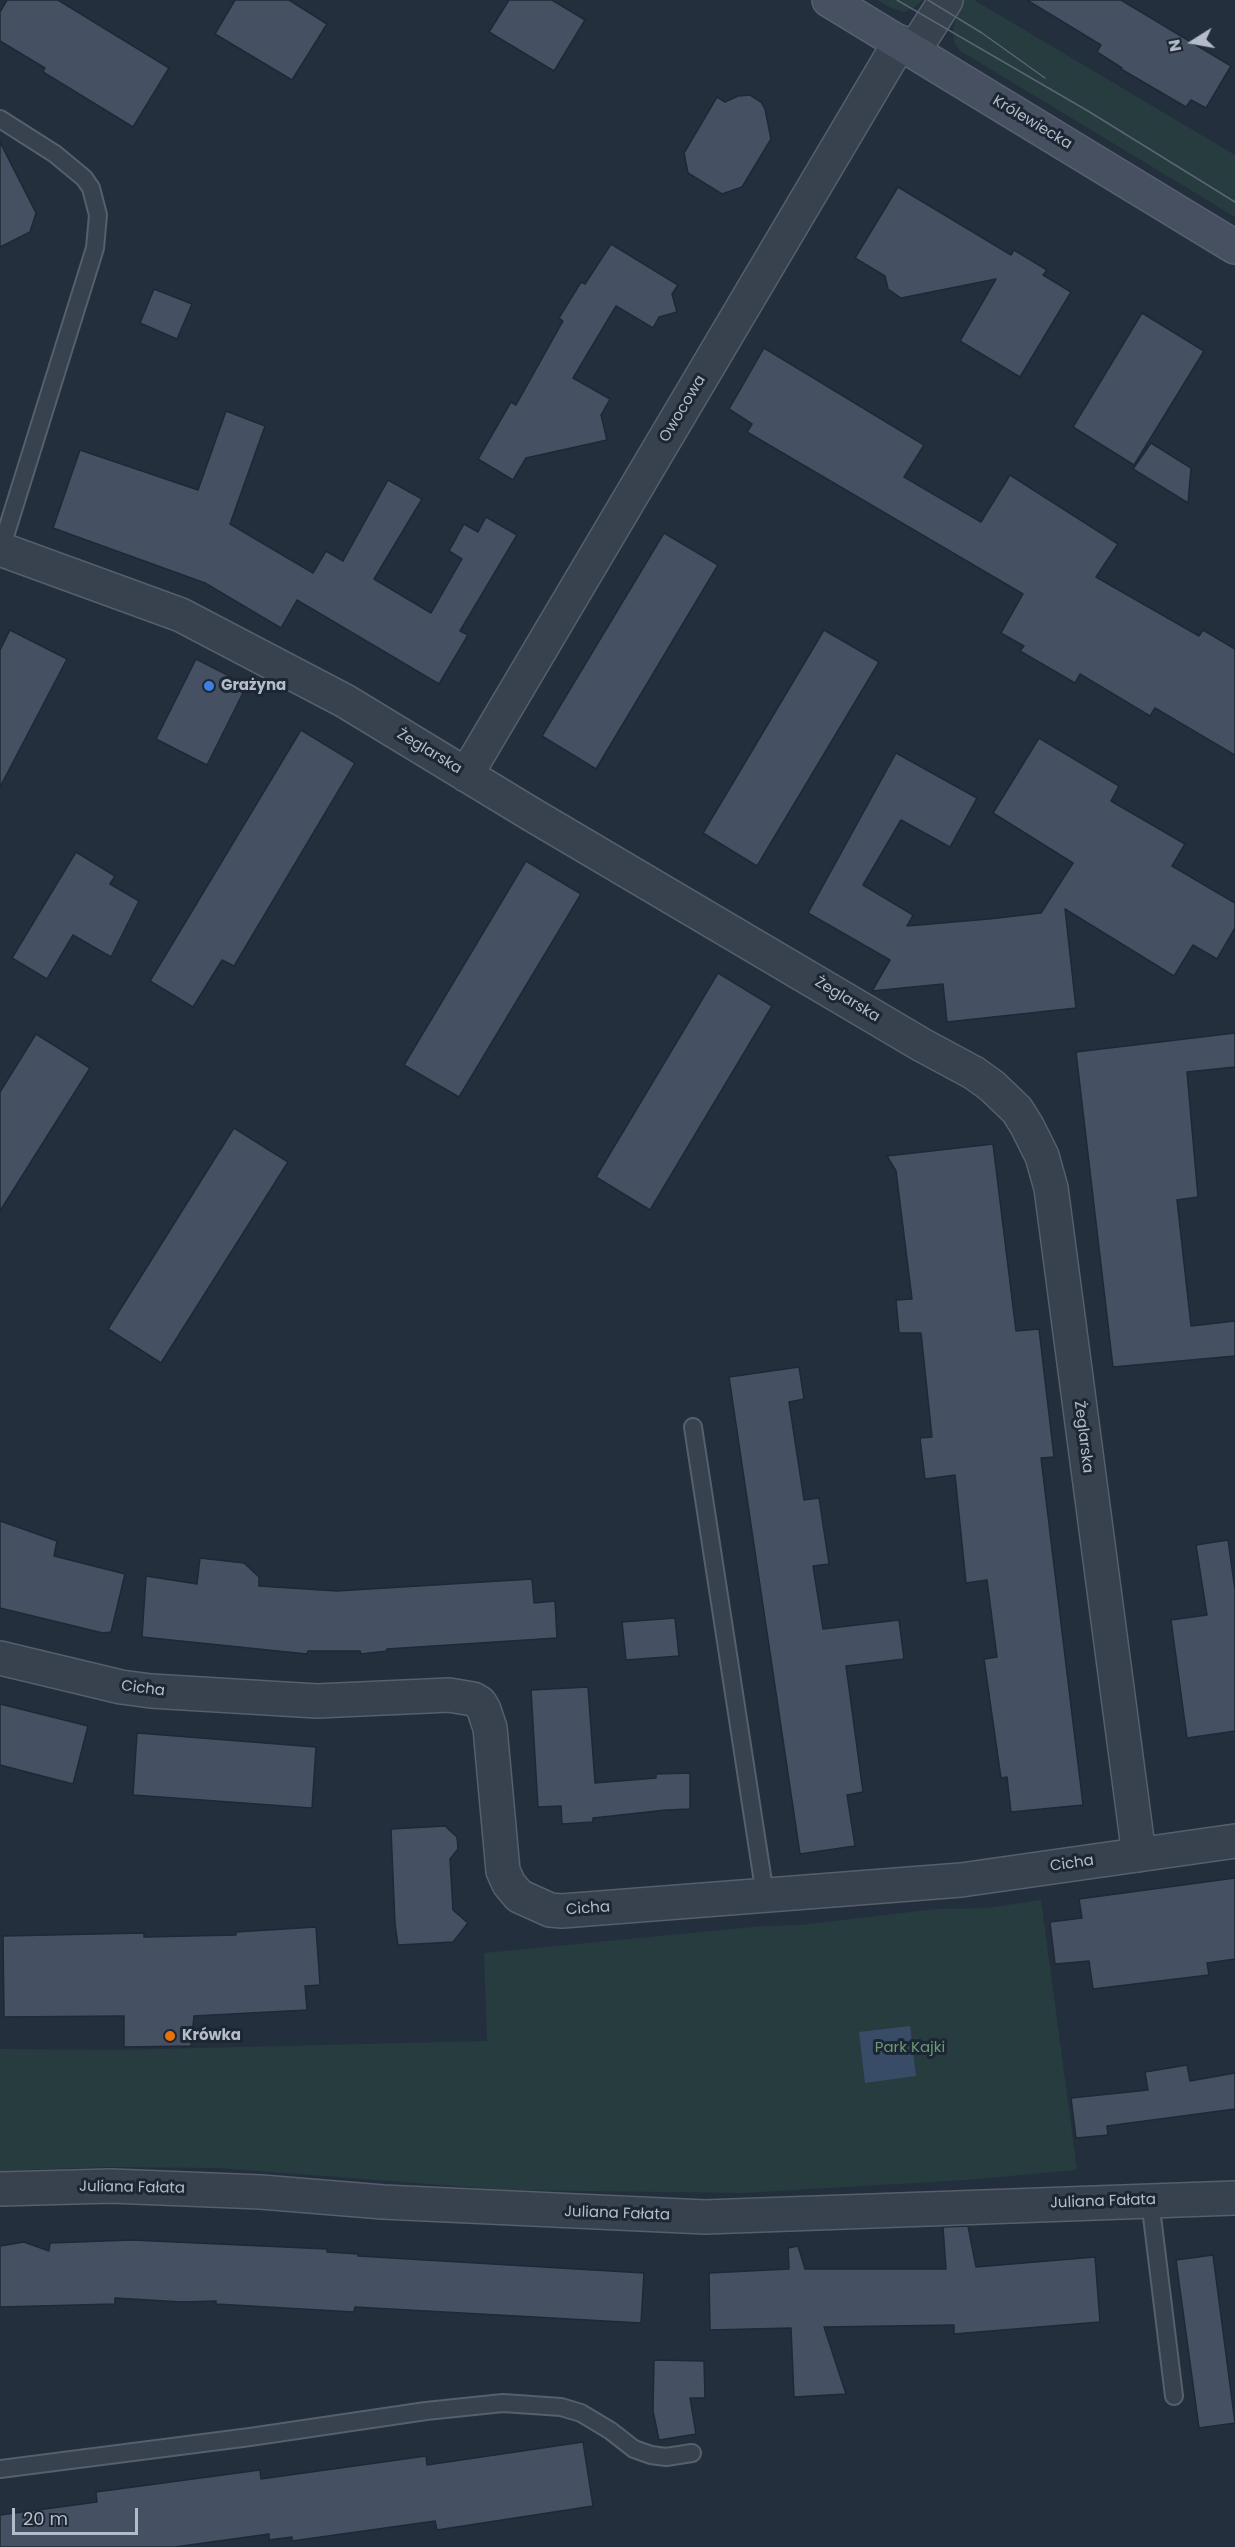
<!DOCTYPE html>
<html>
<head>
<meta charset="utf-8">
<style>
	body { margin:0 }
	#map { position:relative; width:1235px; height:2547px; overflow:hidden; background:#242f3e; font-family:Poppins,sans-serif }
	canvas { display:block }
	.north { position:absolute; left:1163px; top:12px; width:60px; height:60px; -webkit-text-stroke:4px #1d2633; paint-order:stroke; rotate:259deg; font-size:16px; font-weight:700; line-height:24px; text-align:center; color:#b4bcc9 }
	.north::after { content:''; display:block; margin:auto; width:21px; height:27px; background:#b4bcc9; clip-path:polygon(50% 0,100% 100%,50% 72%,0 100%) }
	.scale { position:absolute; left:12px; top:2508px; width:126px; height:27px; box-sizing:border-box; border:3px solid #b4bcc9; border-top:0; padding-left:8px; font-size:18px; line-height:21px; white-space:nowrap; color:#b4bcc9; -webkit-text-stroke:4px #1d2633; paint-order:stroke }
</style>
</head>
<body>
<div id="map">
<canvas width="1235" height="2547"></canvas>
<div class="north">N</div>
<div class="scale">20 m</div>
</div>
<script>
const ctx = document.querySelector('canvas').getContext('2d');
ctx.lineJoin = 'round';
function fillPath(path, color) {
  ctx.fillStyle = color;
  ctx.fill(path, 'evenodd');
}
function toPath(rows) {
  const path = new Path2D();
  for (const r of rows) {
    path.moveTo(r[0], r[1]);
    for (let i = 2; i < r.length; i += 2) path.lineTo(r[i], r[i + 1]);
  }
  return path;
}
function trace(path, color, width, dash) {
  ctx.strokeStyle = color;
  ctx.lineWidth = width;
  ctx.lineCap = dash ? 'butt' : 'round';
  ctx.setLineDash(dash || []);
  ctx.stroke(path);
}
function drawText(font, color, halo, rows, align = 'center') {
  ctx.font = font + ' Poppins,sans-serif';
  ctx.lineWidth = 6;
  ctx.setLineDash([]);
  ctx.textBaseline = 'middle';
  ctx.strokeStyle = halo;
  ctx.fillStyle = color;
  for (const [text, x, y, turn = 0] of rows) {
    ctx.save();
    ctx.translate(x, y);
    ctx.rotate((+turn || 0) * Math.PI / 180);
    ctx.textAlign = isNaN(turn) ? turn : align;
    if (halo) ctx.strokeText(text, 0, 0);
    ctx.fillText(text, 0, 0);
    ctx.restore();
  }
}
const green = toPath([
	[877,0,923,0,915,7,904,12,891,8],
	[962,0,974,0,1235,155,1235,217,959,50,954,42,953,29],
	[1041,1900,1077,2170,966,2180,743,2193,508,2190,218,2168,108,2167,0,2171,0,2049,118,2050,487,2041,484,1953,763,1926,800,1925,936,1909,987,1908]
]);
const water = toPath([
	[910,2026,916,2076,865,2083,859,2032]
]);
const building = toPath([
	[7,0,58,0,169,68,133,127,43,72,45,68,0,41,0,12,7,0],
	[235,0,289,0,327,24,292,80,215,34,235,0],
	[509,0,552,0,585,20,554,71,489,32,509,0],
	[1027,0,1121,0,1231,66,1206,108,1191,100,1186,107,1121,69,1122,68,1097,52,1101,45,1027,0],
	[750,95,761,102,765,109,771,139,742,187,722,194,688,173,684,153,717,97,725,102,738,96,750,95],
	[0,142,36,213,30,232,0,247,0,142],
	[898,187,1011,255,1014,250,1047,270,1043,275,1071,292,1020,377,960,341,996,279,901,298,888,289,885,276,855,258,898,187],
	[611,244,678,285,672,294,677,312,659,317,653,328,616,306,573,378,610,399,601,415,607,440,526,458,513,480,478,459,511,402,516,405,563,321,559,318,581,282,585,284,611,244],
	[154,289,192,304,177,339,140,323,154,289],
	[1142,313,1204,351,1134,465,1073,427,1142,313],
	[764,348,924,445,904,477,981,522,1010,475,1118,544,1096,577,1199,636,1203,630,1235,649,1235,755,1155,708,1150,716,1080,674,1075,683,1020,651,1024,646,1001,633,1023,594,747,432,752,424,729,409,764,348],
	[226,411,265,426,230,524,313,573,326,551,343,561,388,480,422,499,374,579,431,613,462,559,449,551,464,524,478,532,486,517,517,535,460,631,468,635,439,684,297,600,281,628,205,583,53,528,80,450,198,490,226,411],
	[1151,443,1191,468,1188,503,1133,469,1151,443],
	[664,533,718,565,596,769,542,736,664,533],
	[10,630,67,659,0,787,0,650,10,630],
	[824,630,879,662,757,866,703,833,824,630],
	[196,659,247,685,207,765,156,739,196,659],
	[301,730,355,763,234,966,222,960,193,1007,150,981,301,730],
	[1039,738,1119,786,1111,801,1185,844,1172,866,1235,903,1235,928,1217,959,1193,945,1174,976,1065,909,1076,1008,947,1022,943,984,872,991,890,960,808,913,896,753,977,798,950,847,901,820,863,885,913,915,907,926,989,919,1041,913,1073,863,993,813,1039,738],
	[76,852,115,876,110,884,139,901,111,957,73,935,47,979,12,958,76,852],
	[526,861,581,894,459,1097,404,1065,526,861],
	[718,973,772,1006,650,1210,596,1177,718,973],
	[1235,1033,1235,1067,1187,1072,1198,1197,1177,1200,1191,1326,1235,1321,1235,1356,1113,1367,1076,1052,1235,1033],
	[36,1034,90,1068,0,1211,0,1092,36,1034],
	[234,1128,288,1162,161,1363,108,1329,234,1128],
	[993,1144,1016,1331,1039,1329,1054,1457,1041,1458,1083,1805,1011,1812,1007,1777,1001,1778,984,1659,997,1657,987,1580,966,1583,955,1475,925,1479,920,1438,932,1437,921,1333,899,1333,896,1300,912,1299,896,1171,887,1156,993,1144],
	[799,1367,804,1399,789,1402,804,1500,819,1498,829,1564,813,1566,823,1629,899,1620,904,1659,846,1666,863,1792,847,1795,855,1846,800,1854,729,1377,799,1367],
	[0,1521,57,1541,54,1556,125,1574,111,1632,103,1633,0,1608,0,1521],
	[1228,1540,1235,1590,1235,1731,1187,1738,1171,1620,1207,1615,1196,1545,1228,1540],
	[200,1558,244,1563,259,1577,259,1586,337,1591,532,1579,534,1603,555,1601,557,1638,387,1649,387,1651,361,1654,360,1651,308,1651,307,1654,142,1637,146,1576,197,1584,200,1558],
	[675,1618,679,1656,626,1660,622,1622,675,1618],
	[588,1687,595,1783,656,1778,656,1774,690,1773,690,1809,666,1810,593,1818,593,1822,562,1824,561,1806,538,1807,531,1690,588,1687],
	[0,1704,88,1726,73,1784,0,1765,0,1704],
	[137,1733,316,1747,312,1808,133,1795,137,1733],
	[445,1826,457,1837,458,1849,450,1859,453,1910,468,1923,453,1942,398,1945,395,1924,391,1829,445,1826],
	[1235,1878,1235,1959,1207,1963,1209,1975,1093,1989,1089,1961,1055,1964,1050,1922,1082,1918,1079,1899,1235,1878],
	[316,1927,320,1985,305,1986,307,2010,194,2016,191,2046,124,2047,124,2016,4,2017,3,1936,144,1933,144,1937,236,1935,236,1932,316,1927],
	[1187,2065,1190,2081,1235,2073,1235,2109,1107,2126,1108,2135,1076,2138,1071,2098,1148,2090,1145,2072,1187,2065],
	[968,2226,976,2267,1095,2257,1100,2322,954,2334,954,2325,824,2327,846,2394,794,2397,791,2328,710,2330,709,2273,789,2269,788,2248,798,2246,805,2269,946,2269,943,2227,968,2226],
	[132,2240,327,2249,327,2252,358,2254,358,2256,644,2273,641,2323,355,2307,354,2312,216,2304,216,2301,182,2302,115,2298,115,2304,0,2307,0,2246,24,2242,49,2251,50,2243,132,2240],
	[1213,2255,1235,2423,1199,2428,1176,2260,1213,2255],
	[654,2360,704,2361,705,2398,690,2398,696,2434,659,2440,653,2411,654,2360],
	[583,2442,593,2506,437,2530,435,2521,292,2541,292,2537,269,2540,269,2534,175,2547,0,2547,0,2515,97,2502,96,2492,260,2470,261,2479,426,2456,427,2465,583,2442]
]);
const service = toPath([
	[0,119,55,154,84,178,91,188,98,215,95,248,1,549],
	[693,1427,765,1895],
	[1150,2200,1174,2396],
	[0,2469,250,2437,426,2411,503,2403,561,2407,581,2413,611,2431,634,2449,651,2455,666,2457,692,2453]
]);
const minor = toPath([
	[914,50,946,0],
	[0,549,181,615,345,701,531,814,922,1045,974,1073,992,1086,1017,1110,1027,1126,1042,1156,1051,1188,1139,1855],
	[466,775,900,42],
	[0,1658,121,1687,151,1691,317,1701,449,1695,473,1699,480,1703,484,1710,490,1728,503,1871,509,1884,519,1896,550,1910,562,1911,961,1880,1235,1841],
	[0,2189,111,2186,261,2192,383,2202,705,2217,1235,2198]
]);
const secondary = toPath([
	[829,0,1235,247]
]);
const tram = toPath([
	[897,0,1088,111,1235,202],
	[928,0,982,33,1045,78]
]);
const markers = [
	[209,686,6,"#3f7fe0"],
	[170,2036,6,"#e8710a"]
];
const streetNames = [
	["Królewiecka",1032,123,31],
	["Owocowa",683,409,-59],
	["Żeglarska",429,752,31],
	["Żeglarska",847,1000,31],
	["Żeglarska",1083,1437,83],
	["Cicha",143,1689,7],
	["Cicha",1072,1864,-8],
	["Cicha",588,1909,-4],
	["Juliana Fałata",132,2188,1],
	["Juliana Fałata",1103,2202,-2],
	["Juliana Fałata",617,2214,2]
];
const poiNames = [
	["Grażyna",221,686],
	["Krówka",182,2036]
];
const parkNames = [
	["Park Kajki",910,2048]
];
fillPath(green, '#263c3f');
fillPath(water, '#394c67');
fillPath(building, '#455162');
trace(building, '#1f2835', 1.5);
trace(service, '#565f6c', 20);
trace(minor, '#565f6c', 36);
trace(secondary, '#565f6c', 36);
trace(service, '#38414e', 16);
trace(minor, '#38414e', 33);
trace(secondary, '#465061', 33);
trace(tram, '#5a6575', 1.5);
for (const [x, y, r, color] of markers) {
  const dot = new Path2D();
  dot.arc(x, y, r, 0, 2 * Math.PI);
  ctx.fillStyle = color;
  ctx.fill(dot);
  trace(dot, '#1d2633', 2);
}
drawText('15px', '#b4bcc9', '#1d2633', streetNames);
drawText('bold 15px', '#b4bcc9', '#1d2633', poiNames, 'left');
drawText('15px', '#6b9a76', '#1d2633', parkNames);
</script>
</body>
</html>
